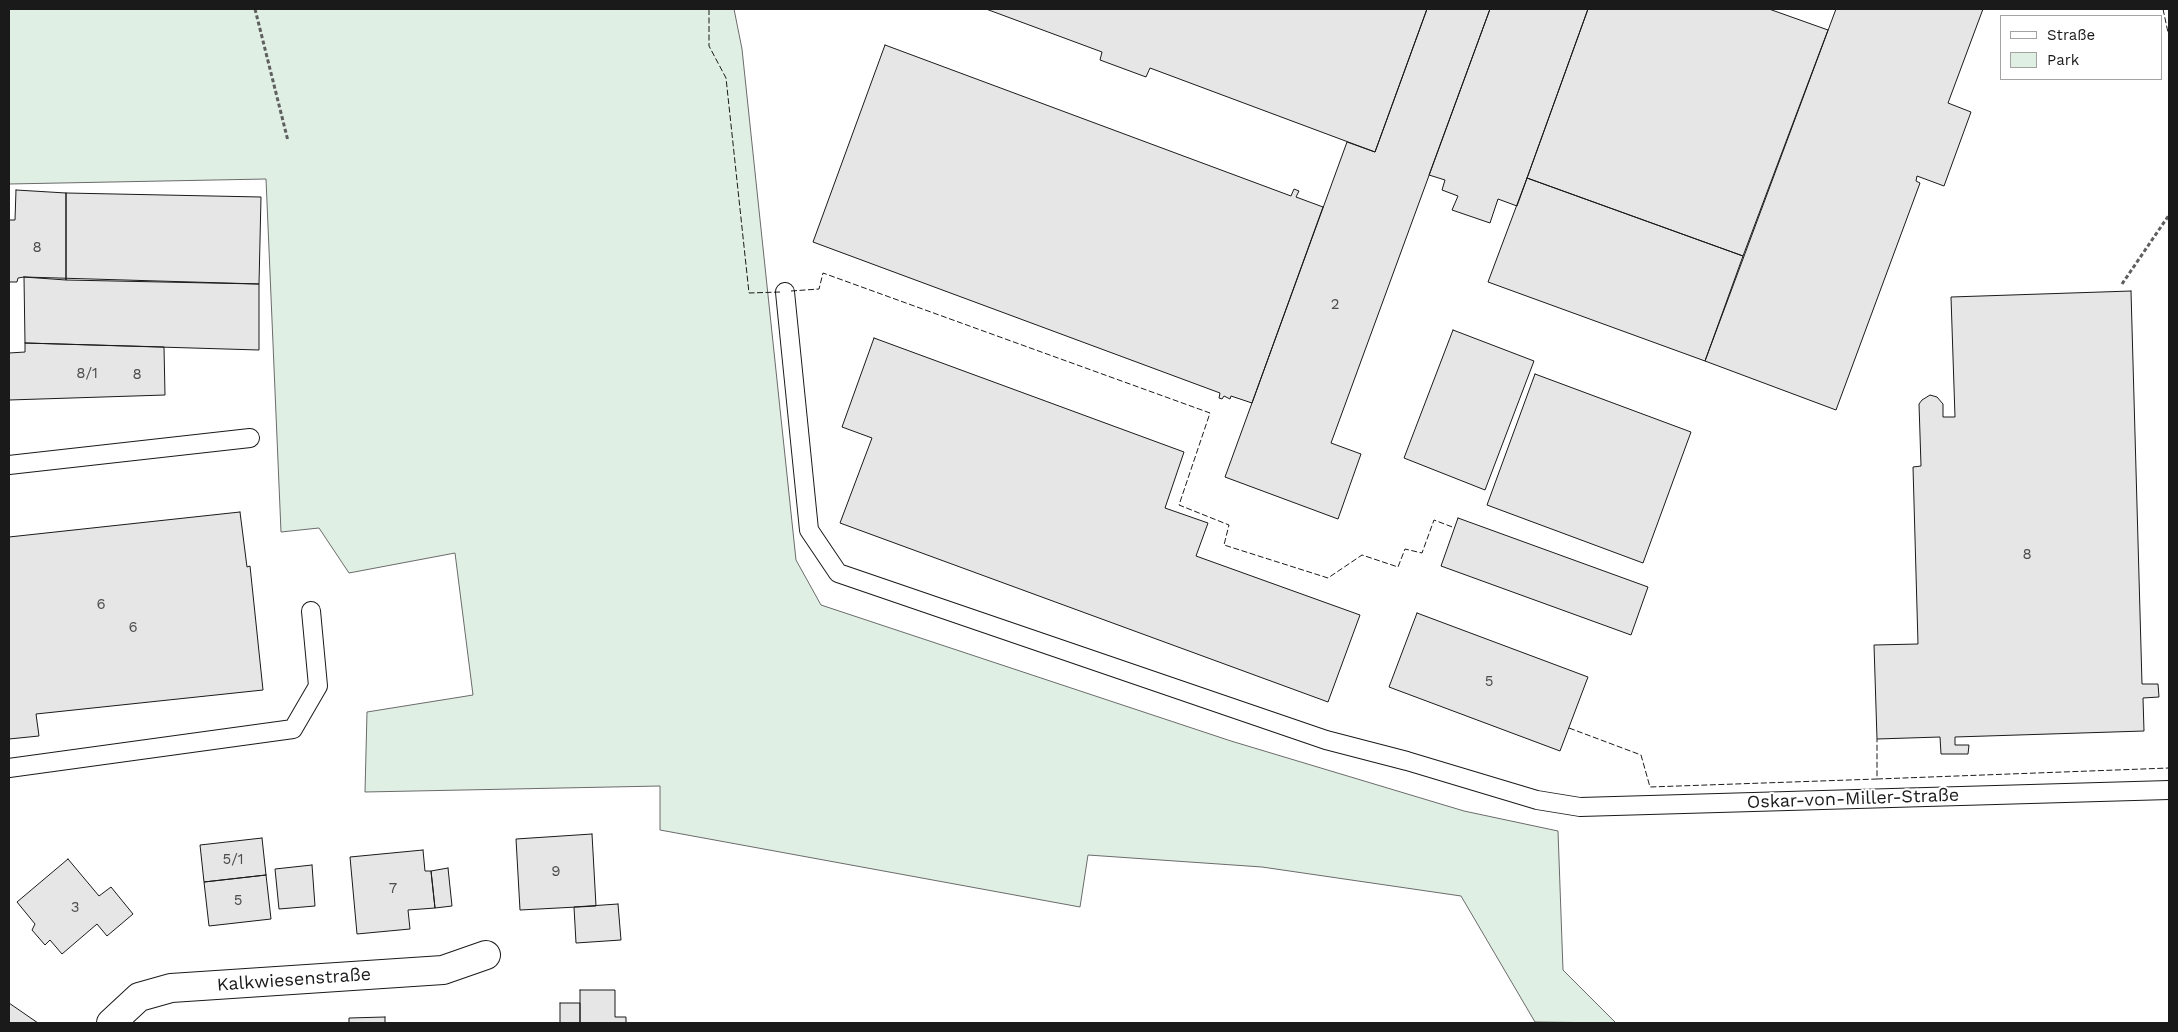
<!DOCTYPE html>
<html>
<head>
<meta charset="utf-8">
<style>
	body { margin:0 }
	#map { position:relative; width:2178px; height:1032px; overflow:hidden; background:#fff; font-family:"Work Sans",sans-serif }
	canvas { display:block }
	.frame { position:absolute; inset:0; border:10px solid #1a1a1a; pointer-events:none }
	.legend { position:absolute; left:2000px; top:15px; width:162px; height:65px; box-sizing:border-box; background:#fff; border:1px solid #a3a3a3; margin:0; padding:6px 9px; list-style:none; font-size:15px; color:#1a1a1a }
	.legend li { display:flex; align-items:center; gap:10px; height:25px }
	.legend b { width:25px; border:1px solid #a3a3a3 }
</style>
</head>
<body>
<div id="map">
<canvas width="2178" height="1032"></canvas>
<div class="frame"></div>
<ul class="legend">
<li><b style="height:6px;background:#fff"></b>Straße</li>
<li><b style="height:14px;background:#e0efe3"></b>Park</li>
</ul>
</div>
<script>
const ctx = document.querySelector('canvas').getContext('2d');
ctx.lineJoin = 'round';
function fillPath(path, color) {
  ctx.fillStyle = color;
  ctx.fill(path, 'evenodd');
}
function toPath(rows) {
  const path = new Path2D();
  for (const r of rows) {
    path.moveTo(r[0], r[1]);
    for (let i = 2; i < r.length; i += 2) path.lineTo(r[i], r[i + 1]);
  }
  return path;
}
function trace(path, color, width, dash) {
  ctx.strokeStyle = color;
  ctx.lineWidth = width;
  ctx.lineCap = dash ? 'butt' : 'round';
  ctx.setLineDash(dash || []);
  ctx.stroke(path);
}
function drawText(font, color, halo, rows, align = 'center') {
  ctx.font = font + ' "Work Sans",sans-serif';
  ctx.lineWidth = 4;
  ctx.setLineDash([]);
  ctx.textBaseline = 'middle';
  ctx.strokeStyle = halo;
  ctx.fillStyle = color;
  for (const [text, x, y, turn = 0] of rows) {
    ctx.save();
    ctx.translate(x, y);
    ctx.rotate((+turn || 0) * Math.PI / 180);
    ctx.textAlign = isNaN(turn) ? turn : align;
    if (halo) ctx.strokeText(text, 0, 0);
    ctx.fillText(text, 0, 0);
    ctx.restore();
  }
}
const green = toPath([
	[9,9,734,9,742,49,796,560,821,605,1231,741,1464,811,1558,831,1563,970,1616,1023,1535,1022,1461,896,1262,867,1088,855,1080,907,660,830,660,786,365,792,367,712,473,695,455,553,349,573,319,528,281,532,266,179,9,184,9,9]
]);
const building = toPath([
	[986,9,1427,9,1375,152,1150,68,1146,77,1100,60,1102,52,986,9],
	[1427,9,1490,9,1331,443,1361,454,1338,519,1225,477,1347,142,1375,152,1427,9],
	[1490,9,1588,9,1517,206,1498,199,1490,223,1452,210,1458,196,1442,190,1445,180,1429,175,1490,9],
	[1588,9,1769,9,1828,30,1743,256,1527,178,1588,9],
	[1836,9,1983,9,1948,103,1971,112,1944,186,1917,176,1916,181,1920,183,1836,410,1705,361,1836,9],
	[885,45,1291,196,1294,189,1299,191,1296,197,1323,207,1252,403,1231,396,1230,399,1224,396,1222,399,1219,398,1220,393,813,242,885,45],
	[1527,178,1743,256,1705,361,1488,282,1527,178],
	[16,190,66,193,66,280,24,277,18,278,17,282,9,282,9,220,15,220,16,190],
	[66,193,261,197,259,284,66,280,66,193],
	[24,277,259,284,259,350,25,343,24,277],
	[2131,291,2142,684,2158,684,2159,697,2143,698,2144,731,1955,737,1955,745,1969,745,1968,754,1941,754,1940,737,1877,739,1874,645,1918,644,1913,467,1921,466,1919,404,1922,400,1930,395,1937,397,1943,404,1943,417,1955,417,1951,297,2131,291],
	[1453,330,1534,361,1485,490,1404,458,1453,330],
	[874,338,1184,452,1165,508,1208,523,1196,556,1360,615,1328,702,840,523,872,438,842,427,874,338],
	[25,343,164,347,165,395,9,400,9,353,25,352,25,343],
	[1535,374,1691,432,1643,563,1487,505,1535,374],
	[240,512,247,567,250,566,263,690,36,714,39,736,9,739,9,537,240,512],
	[1458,518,1648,587,1631,635,1441,566,1458,518],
	[1417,613,1588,677,1560,751,1389,687,1417,613],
	[592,834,596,906,520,910,516,839,592,834],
	[262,838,266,875,204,882,200,845,262,838],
	[423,850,425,871,431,871,435,908,408,910,410,929,357,934,350,857,423,850],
	[68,859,99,896,111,887,133,914,107,936,97,924,62,954,50,940,45,945,32,930,35,924,17,902,68,859],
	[312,865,315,906,279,909,275,869,312,865],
	[448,868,452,906,435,908,431,871,448,868],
	[266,875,271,919,209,926,204,882,266,875],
	[618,904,621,940,576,943,574,907,618,904],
	[580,990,615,990,615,1017,626,1017,626,1023,580,1023,580,990],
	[9,1003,38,1023,9,1023,9,1003],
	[560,1003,580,1003,580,1023,560,1023,560,1003],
	[385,1017,385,1023,349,1023,349,1018,385,1017]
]);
const path = toPath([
	[255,9,288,141],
	[2122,284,2169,215]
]);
const service = toPath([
	[785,292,809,530,838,573,1326,740,1407,761,1537,800,1580,807,2169,790],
	[9,465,250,438],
	[9,768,293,729,318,686,311,611]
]);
const minor = toPath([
	[111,1023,139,997,171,988,443,970,486,955]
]);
const fence = toPath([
	[709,9,709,46,726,78,749,293,781,292],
	[2163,9,2169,37],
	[791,291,819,289,823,273,1210,413,1179,505,1229,525,1224,545,1328,578,1362,555,1398,567,1405,549,1422,553,1434,520,1455,528],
	[1569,728,1641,755,1650,787,1877,779,1877,739],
	[1877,779,2169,768]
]);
const numberNames = [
	["8",37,248],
	["2",1335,305],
	["8/1",87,374],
	["8",137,375],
	["8",2027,555],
	["6",101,605],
	["6",133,628],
	["5",1489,682],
	["5/1",233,860],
	["9",556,872],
	["7",393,889],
	["5",238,901],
	["3",75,908]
];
const streetNames = [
	["Oskar-von-Miller-Straße",1853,799,-2],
	["Kalkwiesenstraße",294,980,-4]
];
fillPath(green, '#e0efe3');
trace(green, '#6a6a6a', 1);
fillPath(building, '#e6e6e6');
trace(building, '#1a1a1a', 1);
trace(service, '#1a1a1a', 20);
trace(minor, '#1a1a1a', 30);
trace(path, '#5f5f5f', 3, [4, 2.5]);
trace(service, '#fff', 18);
trace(minor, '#fff', 28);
trace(fence, '#1a1a1a', 1, [6, 2.5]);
drawText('15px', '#4d4d4d', null, numberNames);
drawText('18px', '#1a1a1a', '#fff', streetNames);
</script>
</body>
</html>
